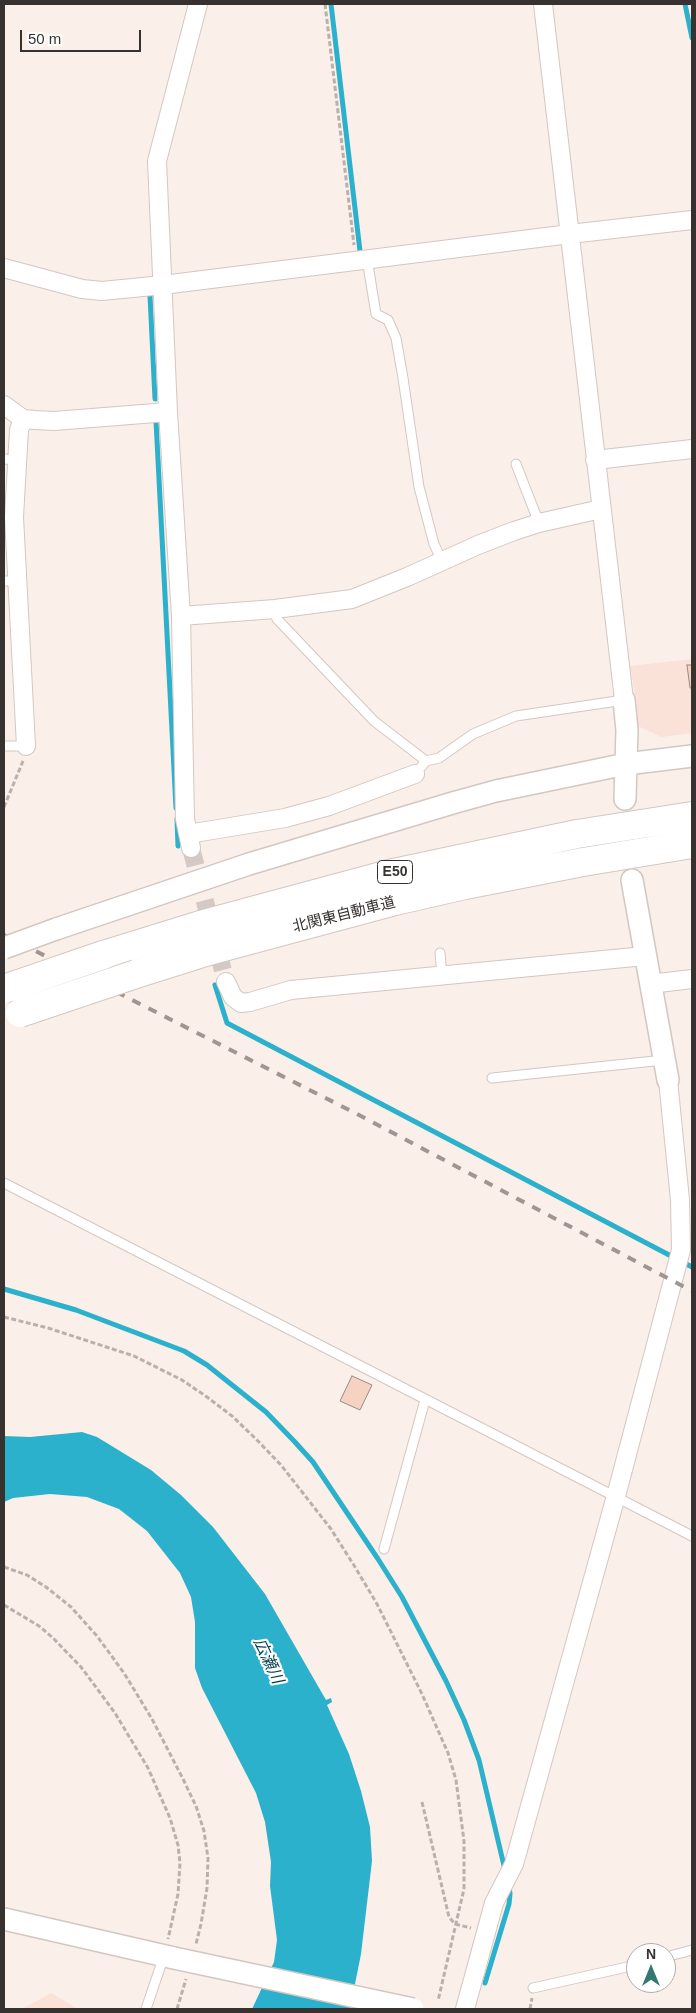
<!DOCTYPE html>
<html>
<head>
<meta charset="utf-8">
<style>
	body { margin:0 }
	#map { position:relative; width:696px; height:2013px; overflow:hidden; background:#fbefe9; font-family:Arial,sans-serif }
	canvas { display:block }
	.frame { position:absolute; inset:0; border:5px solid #373230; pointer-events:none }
	.north { position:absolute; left:626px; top:1943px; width:50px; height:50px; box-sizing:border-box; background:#fff; border:1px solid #afadac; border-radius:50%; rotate:0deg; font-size:14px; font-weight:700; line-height:20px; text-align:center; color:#373230 }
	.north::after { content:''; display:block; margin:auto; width:18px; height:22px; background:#337971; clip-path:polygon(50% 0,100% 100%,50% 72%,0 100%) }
	.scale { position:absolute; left:20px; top:30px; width:121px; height:22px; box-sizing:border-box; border:2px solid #373230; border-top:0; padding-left:6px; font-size:15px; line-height:18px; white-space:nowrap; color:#373230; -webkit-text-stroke:4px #fff; paint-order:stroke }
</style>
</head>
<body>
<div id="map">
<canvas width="696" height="2013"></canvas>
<div class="frame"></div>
<div class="north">N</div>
<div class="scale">50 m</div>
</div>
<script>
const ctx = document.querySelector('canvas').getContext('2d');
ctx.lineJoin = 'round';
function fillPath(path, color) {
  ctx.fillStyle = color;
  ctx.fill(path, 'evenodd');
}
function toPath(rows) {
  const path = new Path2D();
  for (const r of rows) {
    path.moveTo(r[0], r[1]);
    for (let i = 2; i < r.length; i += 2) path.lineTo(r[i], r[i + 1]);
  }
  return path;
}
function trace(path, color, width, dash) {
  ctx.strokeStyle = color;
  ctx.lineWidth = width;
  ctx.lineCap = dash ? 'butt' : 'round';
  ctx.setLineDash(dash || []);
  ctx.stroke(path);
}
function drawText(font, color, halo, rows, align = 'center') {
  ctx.font = font + ' Arial,"Noto Sans JP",sans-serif';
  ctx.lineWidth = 4.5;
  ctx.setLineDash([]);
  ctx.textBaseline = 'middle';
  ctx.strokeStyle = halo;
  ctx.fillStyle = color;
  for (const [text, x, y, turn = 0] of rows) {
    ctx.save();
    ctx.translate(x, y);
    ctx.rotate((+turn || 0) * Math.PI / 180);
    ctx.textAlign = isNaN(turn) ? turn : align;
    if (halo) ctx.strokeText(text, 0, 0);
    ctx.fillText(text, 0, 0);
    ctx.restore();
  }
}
const commercial = toPath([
	[692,659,692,733,661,737,638,726,637,705,630,666],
	[51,1993,78,2009,22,2009]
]);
const water = toPath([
	[82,1432,97,1437,151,1470,181,1495,213,1527,265,1594,326,1700,331,1698,332,1702,327,1705,349,1754,361,1791,370,1827,372,1861,361,1954,350,2009,252,2009,274,1962,277,1940,270,1886,271,1862,265,1822,256,1793,202,1688,195,1668,195,1622,191,1597,180,1573,147,1531,119,1509,87,1497,50,1494,13,1498,4,1502,4,1436,30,1437]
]);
const stream = toPath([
	[331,4,360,251],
	[685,4,692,38],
	[150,296,155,399],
	[156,421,176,808],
	[177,819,178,846],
	[215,985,227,1023,692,1267],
	[4,1289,76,1310,184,1351,207,1365,266,1412,294,1441,313,1462,378,1559,402,1597,446,1681,464,1720,479,1760,505,1870],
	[485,1983,509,1904,510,1894,509,1886]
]);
const building = toPath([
	[687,665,692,665,692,688,690,688,687,665],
	[352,1376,372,1385,360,1410,340,1401,352,1376]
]);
const minorTunnel = toPath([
	[191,848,226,982]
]);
const path = toPath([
	[325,4,354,245],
	[4,807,23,761],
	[4,1317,48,1328,134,1356,182,1380,207,1397,232,1416,256,1439,281,1465,331,1529,355,1567,377,1604,422,1694,448,1753,456,1780,464,1841,464,1889,438,2001],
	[4,1567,27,1575,46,1587,71,1607,97,1636,124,1673,152,1719,183,1779,196,1806,204,1831,208,1858,207,1888,201,1924,196,1944],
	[4,1605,39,1626,52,1637,81,1667,115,1713,148,1768,170,1818,178,1845,180,1863,178,1894,168,1939],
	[422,1802,449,1917,455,1924,471,1928],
	[177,2009,186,1979],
	[530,2009,532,1998]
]);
const service = toPath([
	[367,259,376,314,388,320,396,338,403,378,419,487,434,544,442,561],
	[4,459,17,460],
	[516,464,539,523],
	[4,581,17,581],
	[275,609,277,619,374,721,426,761,415,774],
	[4,746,26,746],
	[426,761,439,758,473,734,516,716,624,700],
	[440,953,442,975],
	[492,1078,664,1060],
	[4,1183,692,1536],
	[384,1549,425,1400],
	[666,1957,692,1950],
	[533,1988,636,1965],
	[146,2009,164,1956]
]);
const minor = toPath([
	[543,4,624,700],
	[4,268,82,289,102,291,163,285,570,234,692,220],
	[4,405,23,419,35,420,54,421,168,412],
	[23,419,19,430,14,517,26,746],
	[595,460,692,449],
	[181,616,275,609,352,599,407,577,478,545,514,531,539,523,601,509],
	[188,834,285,818,329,806,415,774],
	[191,848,185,819,181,616,168,412,157,161,198,4],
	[226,982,233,997,241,1003,250,1002,291,990,645,956],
	[650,984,692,979],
	[465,2009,494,1903,514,1864,616,1496,681,1250,680,1200,668,1080]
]);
const tertiary = toPath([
	[624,700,627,730,625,799],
	[632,880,668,1080],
	[56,929,249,864,456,802,496,791,626,764,692,756],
	[4,1919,174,1958]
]);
const motorway = toPath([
	[103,955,200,925,389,874,577,834,692,816],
	[136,974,209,951,395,901,465,885,583,862,692,844]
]);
const rail = toPath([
	[4,935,359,1115,692,1291]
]);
const tertiaryBridge = toPath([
	[4,948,56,929],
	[174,1958,413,2009]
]);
const motorwayBridge = toPath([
	[4,989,103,955],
	[20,1013,136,974]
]);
const shields = [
	[395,872,35]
];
const shieldNames = [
	["E50",395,872]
];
const streetNames = [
	["北関東自動車道",344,915,-14]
];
const waterNames = [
	["広瀬川",268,1661,65]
];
fillPath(commercial, '#fae2d8');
fillPath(water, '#2bb1cc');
trace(stream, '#2bb1cc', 5);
fillPath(building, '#f6d2c2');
trace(building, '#968a85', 1);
trace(minorTunnel, '#d4c9c4', 18, [18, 9]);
trace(service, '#d3c7c1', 11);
trace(minor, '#d3c7c1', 20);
trace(tertiary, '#d3c7c1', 24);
trace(motorway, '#d3c7c1', 30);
trace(path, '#bbb1ac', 3, [5, 2.5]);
trace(service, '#fff', 9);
trace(minor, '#fff', 18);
trace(tertiary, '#fff', 21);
trace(motorway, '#fff', 28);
trace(rail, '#9f9692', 4, [9, 9]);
trace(tertiaryBridge, '#d3c7c1', 24, []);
trace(motorwayBridge, '#d3c7c1', 30, []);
trace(tertiaryBridge, '#fff', 21);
trace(motorwayBridge, '#fff', 28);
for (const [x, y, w] of shields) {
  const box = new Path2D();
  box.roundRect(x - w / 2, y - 11.5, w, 23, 4);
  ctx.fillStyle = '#fff';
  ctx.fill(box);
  trace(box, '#373230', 1);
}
drawText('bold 14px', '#373230', null, shieldNames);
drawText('15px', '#373230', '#fff', streetNames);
drawText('italic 16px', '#033e49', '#fff', waterNames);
</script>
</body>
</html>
